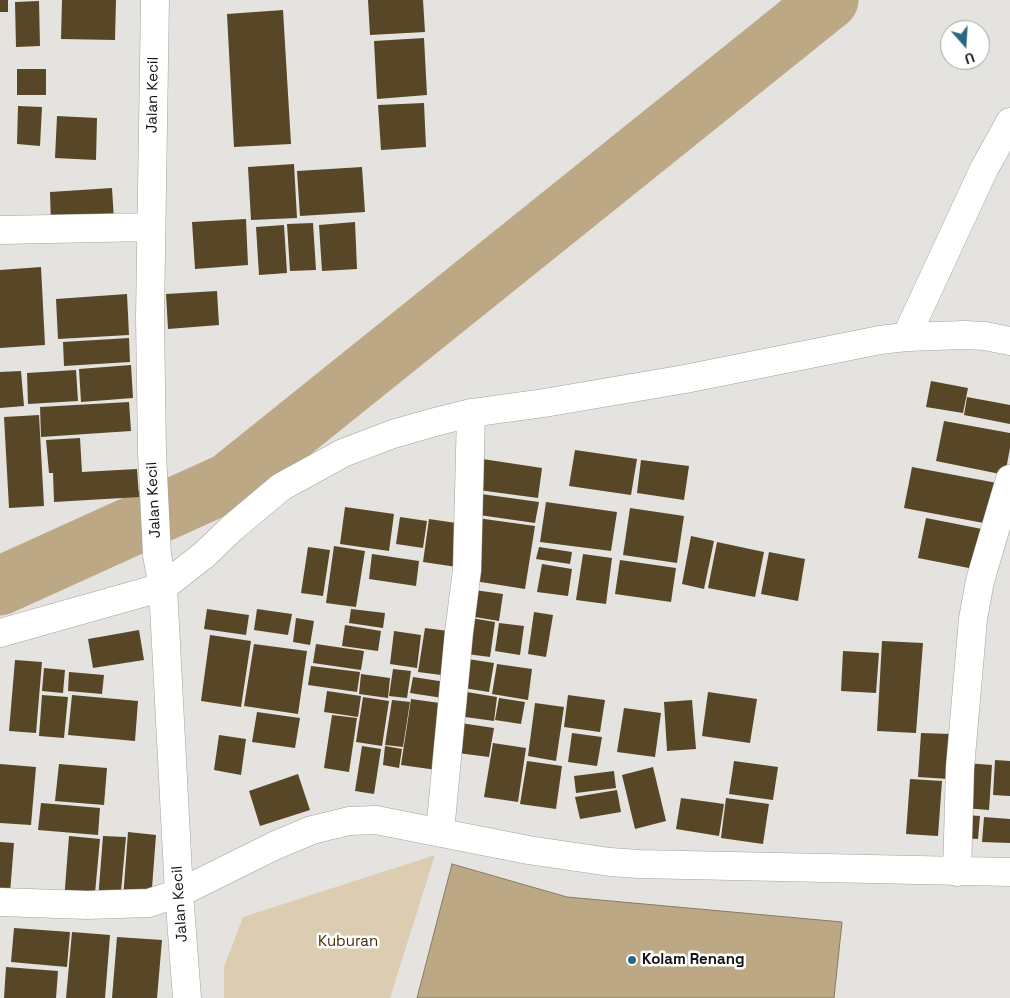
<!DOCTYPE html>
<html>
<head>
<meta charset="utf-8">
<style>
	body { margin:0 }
	#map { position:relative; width:1010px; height:998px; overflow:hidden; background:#e5e3df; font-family:"Space Grotesk",sans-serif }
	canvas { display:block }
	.north { position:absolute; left:940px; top:20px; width:50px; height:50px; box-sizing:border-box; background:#fff; border:1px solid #a1a1a0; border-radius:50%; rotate:161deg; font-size:14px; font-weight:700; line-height:20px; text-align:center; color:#141312 }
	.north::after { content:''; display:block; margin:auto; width:18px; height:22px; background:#2e6681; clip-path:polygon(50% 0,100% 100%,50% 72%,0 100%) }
</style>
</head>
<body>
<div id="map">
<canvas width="1010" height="998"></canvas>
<div class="north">U</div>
</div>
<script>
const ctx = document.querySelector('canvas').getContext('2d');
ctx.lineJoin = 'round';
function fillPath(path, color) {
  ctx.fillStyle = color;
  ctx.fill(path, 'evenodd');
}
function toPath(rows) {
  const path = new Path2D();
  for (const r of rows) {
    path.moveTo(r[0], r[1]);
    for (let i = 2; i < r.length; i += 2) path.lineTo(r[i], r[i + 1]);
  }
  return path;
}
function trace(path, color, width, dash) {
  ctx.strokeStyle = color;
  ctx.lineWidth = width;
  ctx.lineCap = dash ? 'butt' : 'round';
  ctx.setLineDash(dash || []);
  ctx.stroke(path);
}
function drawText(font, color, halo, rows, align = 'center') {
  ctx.font = font + ' "Space Grotesk",sans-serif';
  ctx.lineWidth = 5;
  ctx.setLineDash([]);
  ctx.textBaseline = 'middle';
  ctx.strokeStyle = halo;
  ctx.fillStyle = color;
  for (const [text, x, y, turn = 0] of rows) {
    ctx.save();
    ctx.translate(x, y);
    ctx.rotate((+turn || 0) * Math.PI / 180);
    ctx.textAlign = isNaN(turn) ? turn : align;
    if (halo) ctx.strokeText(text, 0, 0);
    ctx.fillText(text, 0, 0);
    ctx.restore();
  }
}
const green = toPath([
	[435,855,390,998,224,998,224,967,243,917]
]);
const water = toPath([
	[452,864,567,897,842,922,834,998,417,998,452,864]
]);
const river = toPath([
	[0,586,229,482,829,0]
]);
const building = toPath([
	[0,0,8,0,8,12,0,12],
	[62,0,116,0,115,40,61,39],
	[368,0,423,0,425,32,370,35],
	[39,1,40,46,16,47,15,2],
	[283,10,291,144,234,147,227,14],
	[424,38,427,95,377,99,374,41],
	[17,69,46,69,46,95,17,95],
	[424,103,426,147,381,150,378,105],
	[18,106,42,107,40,146,17,144],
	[57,116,97,118,96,160,55,158],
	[294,164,297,218,251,220,248,167],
	[362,167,365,212,300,216,297,171],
	[112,188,114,220,51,225,50,192],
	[246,219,248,265,195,269,192,222],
	[355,222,357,269,322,271,319,225],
	[313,223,316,270,290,271,287,224],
	[284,225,287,273,259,275,256,227],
	[41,267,45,345,0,348,0,270],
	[217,291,219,325,168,329,166,294],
	[127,294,129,335,58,339,56,299],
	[129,338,130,362,64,366,63,342],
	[131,365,133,398,81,402,79,369],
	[76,370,78,401,28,404,27,373],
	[21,371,24,406,0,408,0,372],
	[931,381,968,388,963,413,926,407],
	[967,397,1010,405,1010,424,964,415],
	[129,402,131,431,41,437,40,407],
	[39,415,44,506,9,508,4,417],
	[944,421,1010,433,1010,448,1005,475,936,461],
	[80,438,82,472,137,469,139,497,54,502,53,473,49,473,46,440],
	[575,450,637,459,631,495,569,486],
	[476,458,542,468,538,498,471,489],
	[641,460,689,466,684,500,637,493],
	[912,467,997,483,989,524,904,508],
	[481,494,539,502,535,523,479,515],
	[546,502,617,512,611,551,540,542],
	[345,507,394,514,389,551,340,544],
	[630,508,684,516,677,563,623,555],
	[400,517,427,521,423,548,396,544],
	[477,518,535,526,525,589,468,580],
	[926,518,982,529,974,569,918,558],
	[429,519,463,524,457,567,423,562],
	[691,536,714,541,704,589,682,584],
	[717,542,764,552,755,597,708,588],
	[334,546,365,551,356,607,326,603],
	[308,547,330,550,323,596,301,593],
	[539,547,572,552,570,564,536,559],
	[769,552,805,559,798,601,761,594],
	[372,554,419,561,416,586,369,579],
	[583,554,612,558,606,604,576,600],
	[620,560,676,568,671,602,615,594],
	[542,564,572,569,568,596,537,592],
	[467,589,503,594,499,621,463,615],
	[207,609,249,615,246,635,204,629],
	[257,609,292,614,288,635,254,630],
	[351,609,385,613,383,628,349,623],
	[534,612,553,615,546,657,528,654],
	[465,617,495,622,490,657,459,653],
	[296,618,314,621,310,645,293,642],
	[499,623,524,626,520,655,495,651],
	[345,625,381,631,378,651,342,646],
	[425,628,456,632,449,676,418,672],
	[139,630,144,660,93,668,88,639],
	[394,631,421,635,417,668,390,664],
	[210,635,251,641,241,707,201,701],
	[882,641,923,643,916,733,877,731],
	[254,644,307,651,298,714,244,706],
	[316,644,364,651,361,670,313,663],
	[843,651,879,653,876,693,841,691],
	[461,658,494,663,489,692,457,687],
	[15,660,42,662,36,733,9,731],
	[497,664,532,669,528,700,492,694],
	[311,666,360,672,357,692,308,685],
	[44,668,65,670,63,693,42,691],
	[393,669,411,671,407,698,389,696],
	[69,672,104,675,102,694,68,691],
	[361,674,390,678,388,698,359,694],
	[413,677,452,683,449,699,410,693],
	[455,690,497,697,494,721,451,715],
	[327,691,361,696,358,717,324,712],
	[708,692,757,699,750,743,702,736],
	[42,695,68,697,64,738,39,736],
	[72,695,138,701,135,741,68,735],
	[568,695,605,700,600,732,564,727],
	[363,697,389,701,382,746,356,742],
	[499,698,525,702,521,724,495,720],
	[411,699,447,704,437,770,401,765],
	[392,700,410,702,403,747,385,745],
	[692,700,696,749,667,751,664,702],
	[535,703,564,707,556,761,528,756],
	[624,708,661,713,655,757,617,752],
	[257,712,300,718,295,748,252,742],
	[332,715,357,718,349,772,324,768],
	[454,722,494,728,489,757,450,752],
	[572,733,602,737,597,766,568,762],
	[921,733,951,734,949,779,918,777],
	[219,735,246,739,241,775,214,770],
	[493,743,526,748,518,802,484,797],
	[362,746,381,749,374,794,355,791],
	[385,746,402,749,399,768,383,765],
	[995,760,1010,761,1010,796,993,795],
	[527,761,562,766,556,809,520,804],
	[734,761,778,767,773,800,729,794],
	[966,763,992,765,989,810,963,808],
	[0,764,36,767,31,825,0,823],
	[59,764,107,768,104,805,55,801],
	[653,767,666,821,635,829,622,775],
	[614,771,616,788,576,793,574,776],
	[298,774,310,810,260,826,249,791],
	[910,779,942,781,938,836,906,834],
	[617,790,621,812,580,819,575,797],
	[681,798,724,804,719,836,676,829],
	[726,798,769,804,763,844,721,838],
	[41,803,100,808,98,835,38,830],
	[964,815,980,816,978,839,962,838],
	[984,817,1010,819,1010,843,982,842],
	[128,832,156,835,151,901,123,899],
	[69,836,100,839,94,904,64,901],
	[103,836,126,837,120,902,98,900],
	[0,842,14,843,10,893,0,892],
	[14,928,70,932,67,967,11,962],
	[72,932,110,935,105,998,66,998],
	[117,937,162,940,157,998,112,998],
	[6,967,58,971,56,998,4,998]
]);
const street = toPath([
	[155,0,150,317,152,452,157,555,163,587,179,893,187,998],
	[0,230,151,227],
	[906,337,984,169,1010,122],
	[0,633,163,587,204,555,231,529,281,487,343,453,393,434,435,422,471,413,544,403,685,379,880,340,906,337,964,335,985,336,1010,341],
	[440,832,459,632,467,570,471,413],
	[957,872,960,768,973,619,980,581,1010,479],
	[0,902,87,905,149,903,179,893,276,845,312,830,349,821,376,820,528,850,610,862,639,864,1010,872]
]);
const markers = [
	[632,960,5,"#2e6681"]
];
const streetNames = [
	["Jalan Kecil",153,95,-89],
	["Jalan Kecil",154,500,-93],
	["Jalan Kecil",180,904,-94]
];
const parkNames = [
	["Kuburan",348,942]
];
const poiNames = [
	["Kolam Renang",642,960]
];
fillPath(green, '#dccdb2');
fillPath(water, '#bca885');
trace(water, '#8a7b62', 1);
trace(river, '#bca885', 59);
fillPath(building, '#584727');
trace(street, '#a3a19d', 29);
trace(street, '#fff', 28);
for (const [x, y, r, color] of markers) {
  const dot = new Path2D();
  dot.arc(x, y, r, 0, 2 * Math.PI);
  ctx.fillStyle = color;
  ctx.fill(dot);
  trace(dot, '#fff', 2);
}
drawText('15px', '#141312', '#fff', streetNames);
drawText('15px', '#422c00', '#fff', parkNames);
drawText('bold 15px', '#141312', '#fff', poiNames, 'left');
</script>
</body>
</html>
